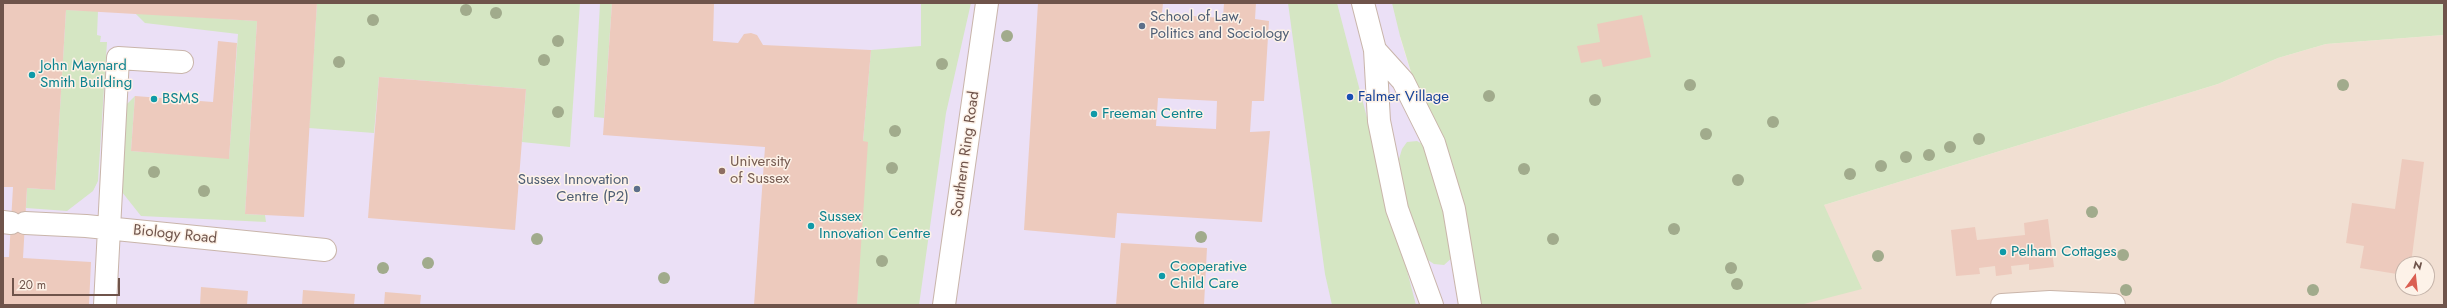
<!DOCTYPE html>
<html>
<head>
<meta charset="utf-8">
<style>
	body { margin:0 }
	#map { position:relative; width:2447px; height:308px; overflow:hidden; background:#faeee3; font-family:Jost,sans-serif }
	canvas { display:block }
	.frame { position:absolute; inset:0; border:4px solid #6f544b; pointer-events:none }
	.north { position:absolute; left:2395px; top:256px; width:40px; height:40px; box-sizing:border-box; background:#fdf2e8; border:1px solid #c4b3a9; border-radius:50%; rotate:15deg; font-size:11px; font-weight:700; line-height:16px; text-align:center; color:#6f544b }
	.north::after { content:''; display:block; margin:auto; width:14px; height:18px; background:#da5f52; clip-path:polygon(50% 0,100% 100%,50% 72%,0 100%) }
	.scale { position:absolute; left:12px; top:278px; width:108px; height:18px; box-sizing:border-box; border:2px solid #6f544b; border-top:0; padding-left:5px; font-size:12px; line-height:14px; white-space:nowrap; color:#6f544b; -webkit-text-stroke:3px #fdf2e8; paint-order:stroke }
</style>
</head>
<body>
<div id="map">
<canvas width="2447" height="308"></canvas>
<div class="frame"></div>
<div class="north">N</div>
<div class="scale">20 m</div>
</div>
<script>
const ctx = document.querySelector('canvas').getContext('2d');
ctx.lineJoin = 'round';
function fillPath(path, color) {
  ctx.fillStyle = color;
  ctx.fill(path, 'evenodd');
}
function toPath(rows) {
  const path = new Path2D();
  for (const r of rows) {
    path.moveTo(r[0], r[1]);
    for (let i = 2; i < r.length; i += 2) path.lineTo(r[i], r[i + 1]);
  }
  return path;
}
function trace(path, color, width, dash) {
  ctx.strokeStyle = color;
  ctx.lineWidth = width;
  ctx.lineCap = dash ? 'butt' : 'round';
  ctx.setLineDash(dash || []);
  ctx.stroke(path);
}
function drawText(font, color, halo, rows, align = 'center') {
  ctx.font = font + ' Jost,sans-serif';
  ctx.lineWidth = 3;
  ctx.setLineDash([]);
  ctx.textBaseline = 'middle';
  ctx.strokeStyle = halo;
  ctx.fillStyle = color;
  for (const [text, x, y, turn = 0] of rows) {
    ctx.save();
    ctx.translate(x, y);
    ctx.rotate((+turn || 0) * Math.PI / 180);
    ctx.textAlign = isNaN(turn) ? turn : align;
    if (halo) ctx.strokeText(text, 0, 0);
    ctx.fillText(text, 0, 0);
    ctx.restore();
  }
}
const residential = toPath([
	[2444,35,2444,305,1794,305,1824,205,2218,84,2278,58,2326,44],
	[2403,264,2427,264,2427,288,2403,288]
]);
const education = toPath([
	[3,3,1542,3,1400,37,1482,305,3,305]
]);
const green = toPath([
	[317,3,580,3,570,147,522,142,526,89,379,77,374,133,309,128],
	[600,3,612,3,604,118,594,117],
	[921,3,971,3,946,113,919,305,857,305,863,141,871,50,921,46],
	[1288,3,1337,3,1416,305,1332,305,1325,274],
	[1392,3,2444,3,2444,35,2326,44,2278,58,2218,84,1824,205,1862,289,1800,305,1482,305,1400,36],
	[66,10,98,11,97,35,101,36,100,42,107,42,98,181,93,191,67,211,26,208,27,188,55,190],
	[135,13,257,21,245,214,265,215,266,222,141,216,122,192,126,105,135,96,131,151,229,158,238,34,145,23],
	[1417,141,1426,146,1434,168,1454,256,1444,265,1434,264,1425,258,1412,226,1402,180,1399,159,1402,149,1407,142]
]);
const building = toPath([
	[3,3,317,3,304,217,245,214,257,21,66,10,55,190,27,188,23,258,91,262,89,305,3,305,3,257,9,257,13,187,3,187],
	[612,3,714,3,713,41,738,43,744,34,751,33,757,35,763,45,871,50,863,141,868,142,857,305,754,305,765,147,603,135],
	[1038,3,1163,3,1162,14,1223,18,1224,3,1256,3,1255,19,1269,21,1264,101,1252,101,1250,132,1270,131,1262,222,1117,213,1115,238,1024,230],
	[1158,98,1217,101,1216,129,1156,126],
	[1642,15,1651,57,1603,67,1601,59,1581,63,1577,46,1600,42,1597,24],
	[218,41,237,43,229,159,131,151,135,96,213,102],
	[379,77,526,89,515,230,368,218],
	[2402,159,2424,162,2411,264,2403,264,2403,275,2360,268,2364,246,2346,243,2352,203,2395,209],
	[2048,219,2054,267,2029,270,2029,264,2011,266,2012,274,1996,276,1995,266,1979,268,1980,274,1956,276,1951,230,1975,227,1977,240,2025,235,2024,223],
	[1121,243,1207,248,1204,305,1116,305],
	[201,287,248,291,247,305,200,305],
	[303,290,355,294,354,305,302,305],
	[385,292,421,295,420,305,384,305]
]);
const minor = toPath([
	[1363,3,1375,50,1379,121,1397,209,1432,305],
	[1375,50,1403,81,1434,143,1454,209,1470,305],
	[3,222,11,223],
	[25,223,86,226,325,250],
	[105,305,118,58,182,62],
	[944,305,987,3],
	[2002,305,2050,302,2114,305]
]);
const trees = [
	[466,10],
	[496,13],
	[373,20],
	[1007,36],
	[558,41],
	[544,60],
	[339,62],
	[942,64],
	[1690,85],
	[2343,85],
	[1489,96],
	[1595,100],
	[558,112],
	[1773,122],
	[895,131],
	[1706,134],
	[1979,139],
	[1950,147],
	[1929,155],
	[1906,157],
	[1881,166],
	[892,168],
	[1524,169],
	[154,172],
	[1850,174],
	[1738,180],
	[204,191],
	[2092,212],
	[1674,229],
	[1201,237],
	[537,239],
	[1553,239],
	[2123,255],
	[1878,256],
	[882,261],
	[428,263],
	[383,268],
	[1731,268],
	[664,278],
	[1737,284],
	[2126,290],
	[2313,290]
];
const markers = [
	[1142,26,4,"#5c6f8a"],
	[32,75,4,"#0f9aa8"],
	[1350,97,4,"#1a4fb4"],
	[154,99,4,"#0f9aa8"],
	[1094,114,4,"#0f9aa8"],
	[722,171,4,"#8d6e63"],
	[637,189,4,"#5c6f8a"],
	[811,226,4,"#0f9aa8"],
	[2003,252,4,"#0f9aa8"],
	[1162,276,4,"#0f9aa8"]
];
const serviceNames = [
	["School of Law,",1150,17],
	["Politics and Sociology",1150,34],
	["Sussex Innovation",629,180,"right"],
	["Centre (P2)",629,197,"right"]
];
const cultureNames = [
	["John Maynard",40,66],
	["Smith Building",40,83],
	["BSMS",162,99],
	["Freeman Centre",1102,114],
	["Sussex",819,217],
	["Innovation Centre",819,234],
	["Pelham Cottages",2011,252],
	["Cooperative",1170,267],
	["Child Care",1170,284]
];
const transitNames = [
	["Falmer Village",1358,97]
];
const streetNames = [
	["Southern Ring Road",966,154,-82],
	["Biology Road",175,235,6]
];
const educationNames = [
	["University",730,162],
	["of Sussex",730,179]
];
fillPath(residential, '#f1dfd2');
fillPath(education, '#ebe0f6');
fillPath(green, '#d5e6c3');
fillPath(building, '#edcabd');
trace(minor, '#c9b5aa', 24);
trace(minor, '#fff', 22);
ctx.fillStyle = '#a1ab8c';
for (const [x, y] of trees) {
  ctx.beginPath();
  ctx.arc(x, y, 6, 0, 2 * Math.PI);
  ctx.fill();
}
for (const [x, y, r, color] of markers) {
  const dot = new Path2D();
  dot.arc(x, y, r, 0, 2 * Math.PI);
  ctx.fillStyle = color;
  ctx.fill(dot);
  trace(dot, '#fdf2e8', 1.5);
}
drawText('15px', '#4e5e75', '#fdf2e8', serviceNames, 'left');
drawText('15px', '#0d838f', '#fdf2e8', cultureNames, 'left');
drawText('15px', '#164399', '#fdf2e8', transitNames, 'left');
drawText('15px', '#6f544b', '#fdf2e8', streetNames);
drawText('15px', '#785e54', '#fdf2e8', educationNames, 'left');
</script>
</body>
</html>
